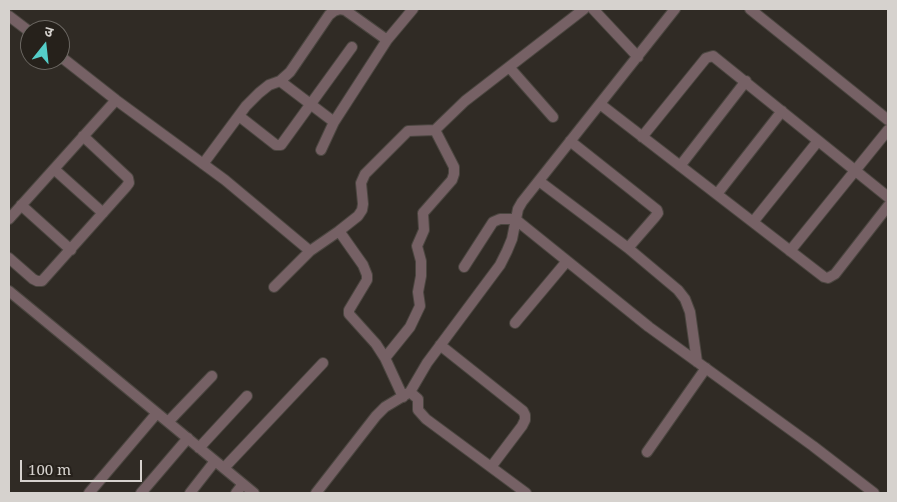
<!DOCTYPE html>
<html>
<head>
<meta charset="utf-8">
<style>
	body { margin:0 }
	#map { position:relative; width:897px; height:502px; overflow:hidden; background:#302b25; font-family:"Noto Serif","Noto Sans Devanagari",serif }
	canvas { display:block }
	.frame { position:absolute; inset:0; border:10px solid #d6d2ce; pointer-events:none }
	.north { position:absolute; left:20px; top:20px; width:50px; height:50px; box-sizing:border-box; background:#26211b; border:1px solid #6c6863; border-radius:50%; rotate:16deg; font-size:14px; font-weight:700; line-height:20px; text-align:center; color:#d6d2ce }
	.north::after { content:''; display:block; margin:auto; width:18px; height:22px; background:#54cdc8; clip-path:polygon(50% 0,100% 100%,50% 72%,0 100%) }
	.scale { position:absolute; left:20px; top:460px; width:122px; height:22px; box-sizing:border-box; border:2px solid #d6d2ce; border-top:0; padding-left:6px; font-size:15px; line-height:18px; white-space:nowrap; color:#d6d2ce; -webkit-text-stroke:4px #26211b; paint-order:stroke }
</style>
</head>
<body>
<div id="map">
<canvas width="897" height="502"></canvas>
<div class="frame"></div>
<div class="north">उ</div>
<div class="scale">100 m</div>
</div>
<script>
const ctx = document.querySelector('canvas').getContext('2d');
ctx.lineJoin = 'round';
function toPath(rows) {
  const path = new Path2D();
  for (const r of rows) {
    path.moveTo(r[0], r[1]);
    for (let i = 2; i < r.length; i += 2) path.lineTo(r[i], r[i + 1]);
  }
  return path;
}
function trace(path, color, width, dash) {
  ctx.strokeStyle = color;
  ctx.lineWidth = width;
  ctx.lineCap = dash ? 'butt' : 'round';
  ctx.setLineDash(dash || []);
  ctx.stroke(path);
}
const minor = toPath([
	[593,9,638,57],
	[750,9,888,120],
	[9,16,30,32],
	[60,56,116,100,225,180,310,251],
	[509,67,553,117],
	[280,81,334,122],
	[600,104,824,277,828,278,835,274,888,206],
	[239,116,276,145,281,145,352,47],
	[642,137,706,58,713,56,888,197],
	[570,141,657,210,658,213,655,217,628,248],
	[321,150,334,122,387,40],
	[203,164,246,106,259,93,269,85,280,81,290,72,329,15,334,11,340,9,345,10,387,40,413,9],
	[680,166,746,81],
	[54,169,103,213],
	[539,181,628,248,678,290,685,299,690,312,697,362],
	[717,194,782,111],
	[21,205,71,250],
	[9,219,116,100],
	[753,222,818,141],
	[339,231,358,216,362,210,363,204,361,183,365,174,408,131,435,130],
	[790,251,888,130],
	[9,258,33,279,37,281,42,281,126,187,129,183,128,178,83,136],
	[464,267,493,222,500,219,515,219,649,327,813,446,874,493],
	[274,287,310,251,339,231,363,265,367,275,367,280,349,310,349,314,376,344,385,358,403,397],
	[9,291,254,493],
	[515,323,567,261],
	[440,345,523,411,525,415,525,420,522,426,491,467],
	[385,358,410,327,420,306,418,292,421,276,421,261,417,246,424,230,423,213,452,180,454,174,454,167,435,130,465,101,584,9],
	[410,392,418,399,418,410,426,419,526,493],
	[168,422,212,376],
	[199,448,247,396],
	[647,452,706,368],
	[224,468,323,363],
	[89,493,157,413],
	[141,493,188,438],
	[190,493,215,461],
	[236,493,243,484],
	[316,493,376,416,385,407,410,392,427,363,500,265,507,251,512,239,518,209,522,202,675,9]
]);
trace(minor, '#4b4640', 12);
trace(minor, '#766165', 10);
</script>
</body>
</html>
